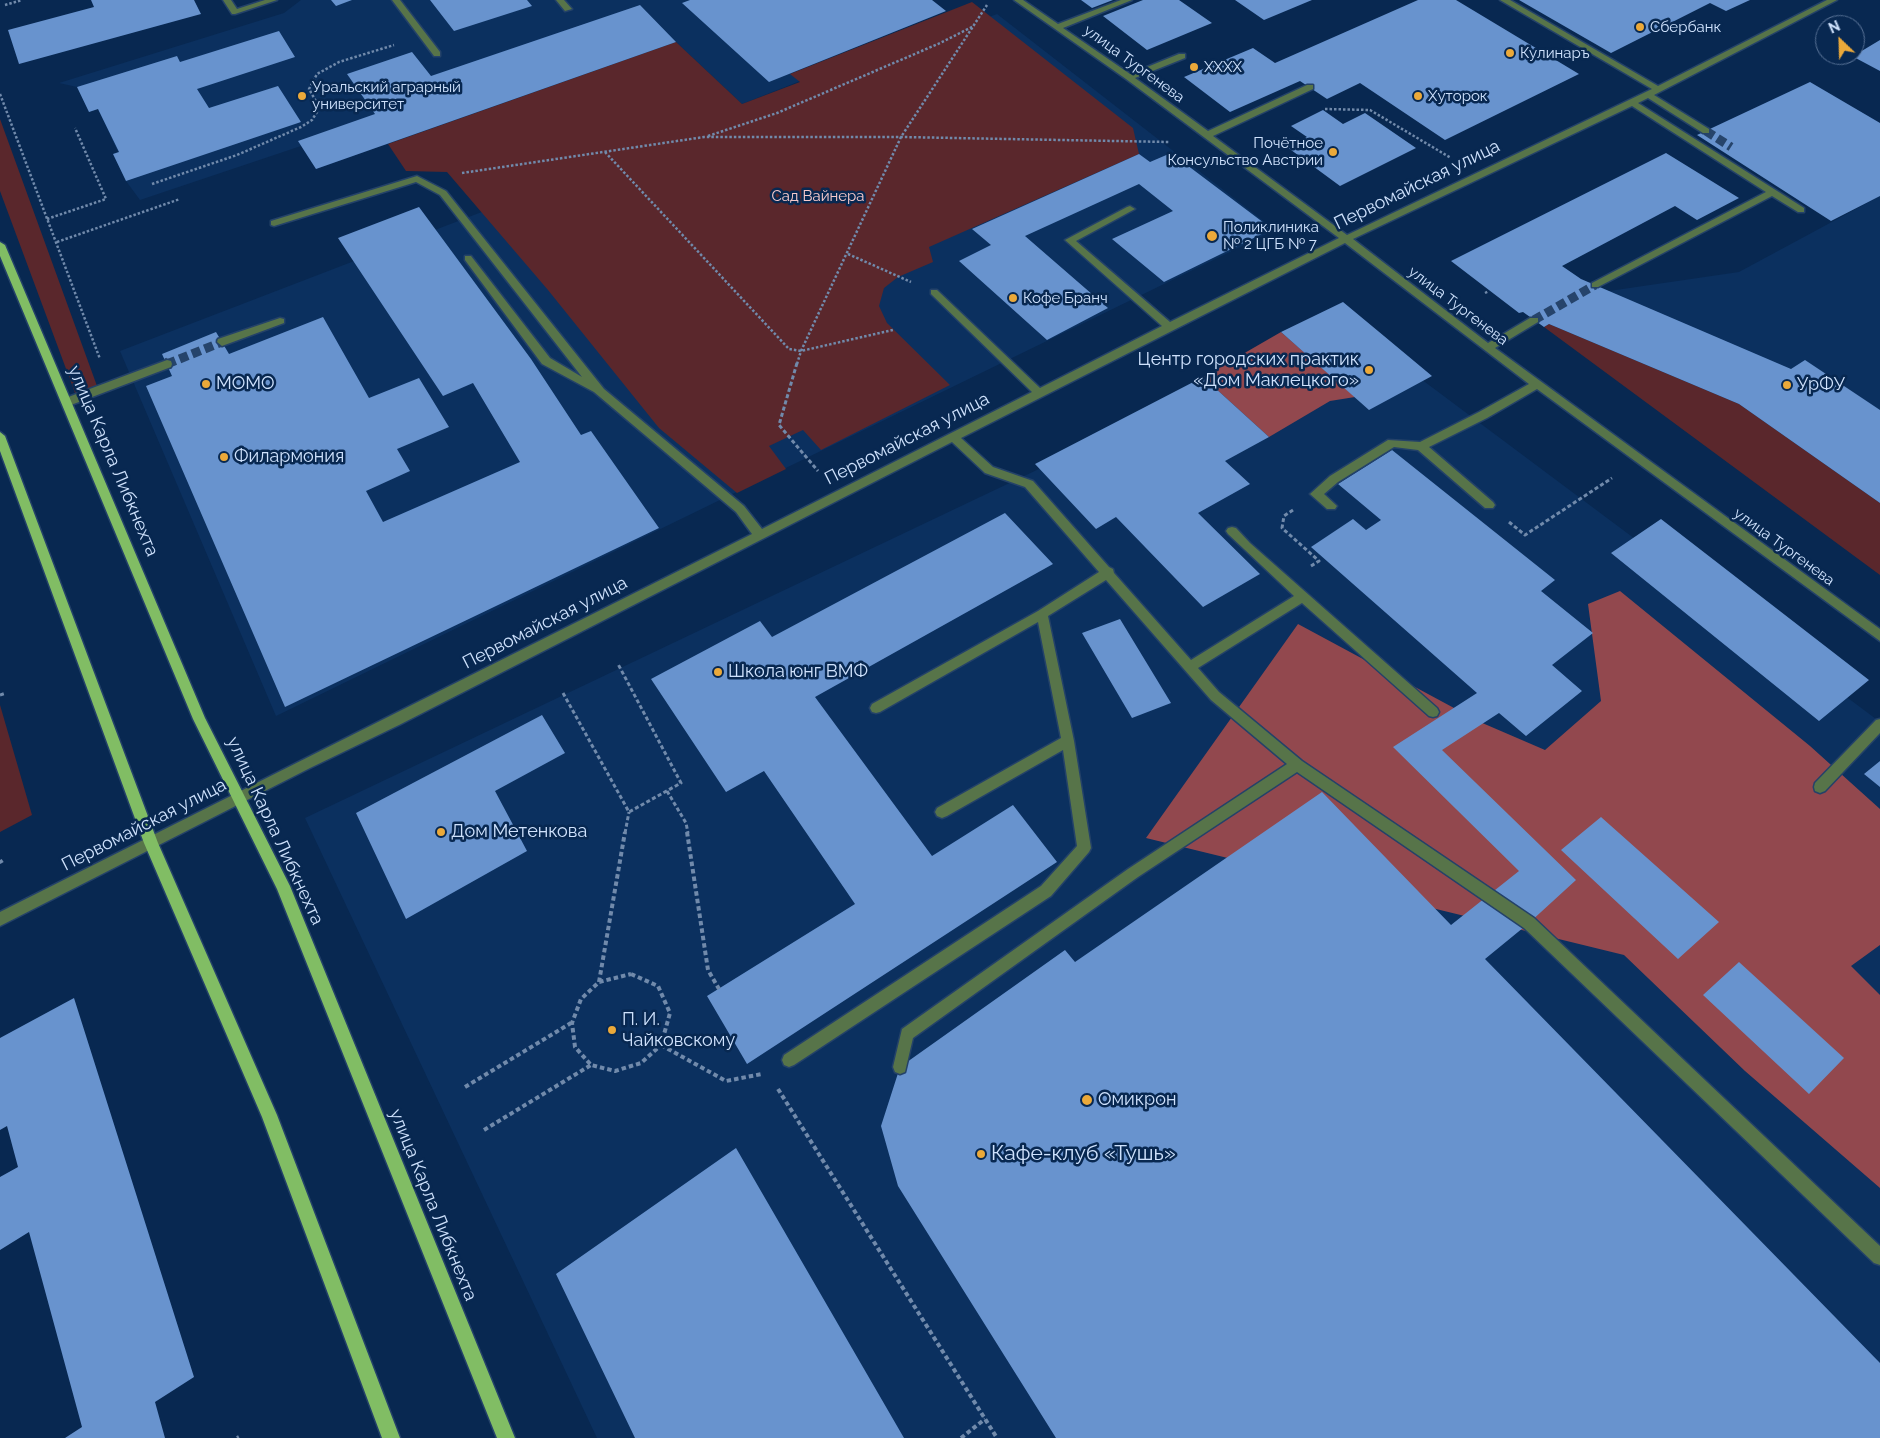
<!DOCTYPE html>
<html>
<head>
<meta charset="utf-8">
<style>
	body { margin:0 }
	#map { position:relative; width:1880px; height:1438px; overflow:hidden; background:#082851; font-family:Raleway,sans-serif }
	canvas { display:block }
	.north { position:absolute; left:1815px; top:15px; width:50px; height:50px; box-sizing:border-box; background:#082851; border:1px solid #587296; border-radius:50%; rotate:336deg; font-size:14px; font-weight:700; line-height:20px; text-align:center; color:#cfe2fd }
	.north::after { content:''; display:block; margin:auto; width:18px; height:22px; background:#eba93a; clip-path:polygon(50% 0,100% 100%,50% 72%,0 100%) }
</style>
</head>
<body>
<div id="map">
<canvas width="1880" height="1438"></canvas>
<div class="north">N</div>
</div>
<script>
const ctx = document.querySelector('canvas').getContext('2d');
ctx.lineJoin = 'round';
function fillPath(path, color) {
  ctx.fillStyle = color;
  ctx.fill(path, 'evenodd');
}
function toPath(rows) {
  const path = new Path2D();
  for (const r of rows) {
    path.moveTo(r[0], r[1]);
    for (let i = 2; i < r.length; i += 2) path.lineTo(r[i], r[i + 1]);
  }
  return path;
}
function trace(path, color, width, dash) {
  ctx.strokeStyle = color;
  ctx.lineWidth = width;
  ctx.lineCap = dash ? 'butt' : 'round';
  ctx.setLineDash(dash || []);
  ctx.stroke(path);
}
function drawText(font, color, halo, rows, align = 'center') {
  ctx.font = font + ' Raleway,sans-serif';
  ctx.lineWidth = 5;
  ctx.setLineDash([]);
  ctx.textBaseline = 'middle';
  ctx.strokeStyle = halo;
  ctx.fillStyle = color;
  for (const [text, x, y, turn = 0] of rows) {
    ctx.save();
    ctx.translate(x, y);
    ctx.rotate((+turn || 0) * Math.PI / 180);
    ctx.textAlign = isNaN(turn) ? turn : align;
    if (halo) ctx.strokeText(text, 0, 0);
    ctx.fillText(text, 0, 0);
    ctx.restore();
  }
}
const built = toPath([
	[301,0,932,0,946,11,791,73,800,81,742,104,676,42,316,169,301,146,140,200,126,181,113,154,118,152,98,109,89,112,77,87,59,83,284,13],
	[997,14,1275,230,276,716,120,351],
	[1880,196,1880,503,1739,404,1549,324,1609,291,1739,272],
	[1346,323,1880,722,1880,1438,597,1438,305,818]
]);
const green = toPath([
	[972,2,1133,128,1139,154,929,247,933,262,898,277,884,288,879,306,887,323,950,385,821,450,803,430,769,446,786,469,737,493,659,428,548,290,447,172,406,171,388,144,676,42,742,104,800,82,790,74],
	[0,119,97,386,75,393,0,191],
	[1549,324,1739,404,1880,503,1880,575,1544,327],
	[0,705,32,815,0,832]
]);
const forest = toPath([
	[1281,332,1355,397,1330,401,1269,437,1203,377],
	[1620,591,1810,746,1880,809,1880,945,1851,966,1880,995,1880,1188,1745,1071,1624,955,1146,838,1298,624,1480,722,1545,750,1601,701,1588,604]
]);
const building = toPath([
	[91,0,194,0,201,14,19,64,8,30,94,7],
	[331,0,352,0,336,6],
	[430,0,527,0,532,6,454,31],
	[690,0,932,0,946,11,769,82,682,3],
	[1081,0,1113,0,1092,8],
	[1143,0,1179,0,1212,23,1147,50,1103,16],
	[1235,0,1312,0,1264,20],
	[1418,0,1456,0,1579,74,1445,140,1360,83,1327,99,1300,81,1230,112,1184,77,1253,48,1275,63],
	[1519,0,1750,0,1726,11,1710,3,1611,53],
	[640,5,676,42,316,169,298,141,375,114,347,74,412,52,431,76],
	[279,31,295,57,197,89,209,108,278,86,301,122,126,181,113,154,119,152,98,109,89,112,77,87,177,56,180,62],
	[1880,40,1880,71,1850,55,1855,55],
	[1810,82,1880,123,1880,196,1831,221,1697,135],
	[1323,110,1343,124,1365,113,1416,148,1340,186,1287,147,1307,137,1291,126],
	[1171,153,1272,229,1164,282,1112,239,1173,211,1139,184,1025,236,1108,308,1047,340,959,261,991,245,972,229,1139,154,1150,162],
	[1666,153,1739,198,1697,220,1675,206,1562,266,1581,279,1791,369,1805,360,1880,410,1880,503,1739,404,1549,324,1544,327,1523,312,1519,313,1451,261],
	[419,207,531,359,581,435,591,431,659,528,285,707,146,386,172,376,162,354,216,332,229,354,323,317,369,398,419,378,449,427,397,449,410,471,366,491,383,522,520,462,473,383,443,396,338,238],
	[1343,302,1384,336,1432,376,1369,410,1281,332],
	[1203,377,1269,437,1225,461,1250,484,1198,513,1260,574,1203,607,1116,517,1096,529,1035,464],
	[1392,450,1555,580,1541,591,1593,633,1552,665,1582,691,1526,736,1499,713,1442,750,1576,880,1529,923,1485,959,1880,1363,1880,1438,1056,1438,898,1186,881,1126,900,1067,1065,950,1075,962,1322,792,1451,925,1519,871,1393,747,1477,693,1311,547,1353,519,1366,530,1381,520,1338,484],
	[1005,513,1053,564,815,697,932,856,1013,805,1057,862,747,1064,707,996,855,904,764,771,726,792,651,679,760,621,772,637],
	[1661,519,1869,680,1819,721,1611,553],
	[1120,619,1171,703,1132,718,1082,633],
	[542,715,565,753,495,791,527,851,406,919,356,813],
	[1880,761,1880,787,1864,774],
	[1601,817,1719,922,1678,959,1561,850],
	[1739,962,1844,1058,1809,1094,1703,995],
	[74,998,194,1377,155,1402,165,1438,65,1438,82,1427,29,1232,0,1250,0,1177,18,1167,7,1126,0,1130,0,1038],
	[736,1148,904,1438,635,1438,556,1274]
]);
const minorTunnelFar1 = toPath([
	[1706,131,1731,147],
	[1534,320,1595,285],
	[167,364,222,342]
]);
const minorTunnel = toPath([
	[167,364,169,363]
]);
const pathFar2 = toPath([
	[5,5,22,0],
	[0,94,100,359],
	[1325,109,1370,110,1451,158],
	[708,136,777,113,938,44,974,26],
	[605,152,789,349,801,351,893,330],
	[462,173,704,137,901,137,1169,142],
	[152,184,237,155,301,127,312,120,317,112,317,103,309,89,317,74,339,62,394,45],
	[47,219,106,199,75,128],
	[57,242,180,199],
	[848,254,911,282],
	[1485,293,1489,291],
	[797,364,801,351,901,137,987,5]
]);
const pathFar1 = toPath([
	[797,363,779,425,818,471],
	[1293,510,1284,516,1282,528,1319,561,1311,566],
	[1509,522,1525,535,1612,478],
	[563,693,629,812,681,783,618,664],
	[0,695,6,693],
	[667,791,686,823,688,833],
	[625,833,629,812]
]);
const path = toPath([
	[687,832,708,970,719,989],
	[0,860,2,863],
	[631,974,658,986,670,1013,661,1045,641,1063,615,1071,591,1065,575,1047,572,1023,581,999,599,982,631,974],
	[599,982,625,832],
	[661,1045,726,1081,762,1074],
	[465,1087,571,1023],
	[778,1089,997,1438],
	[484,1130,591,1065],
	[237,1438,239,1437],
	[961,1438,985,1419]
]);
const minor = toPath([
	[223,0,231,0,237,9,265,0,277,0,235,14,232,14,223,0],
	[392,0,400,0,440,52,440,56,434,56,392,0],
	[556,0,564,0,572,9,565,11,556,0],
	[1014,0,1023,0,1058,24,1121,0,1132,0,1063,28,1130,74,1179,54,1185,54,1185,58,1135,78,1208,131,1307,85,1313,85,1313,89,1213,136,1347,235,1652,89,1500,0,1510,0,1658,86,1827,0,1837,0,1654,95,1709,129,1709,133,1703,133,1648,98,1638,103,1804,208,1804,212,1798,212,1772,196,1598,287,1592,287,1592,283,1766,192,1632,106,1353,239,1488,343,1530,318,1538,318,1538,322,1495,348,1880,629,1880,641,1537,389,1487,418,1429,447,1493,502,1495,505,1493,508,1485,508,1418,450,1394,447,1338,482,1324,494,1337,506,1335,509,1327,509,1310,494,1330,476,1388,440,1420,442,1479,412,1529,384,1345,243,961,438,993,467,1033,481,1109,567,1113,569,1114,573,1191,660,1294,596,1228,534,1226,531,1228,528,1232,527,1236,528,1250,543,1437,708,1439,712,1437,716,1433,717,1429,716,1302,603,1198,668,1219,692,1302,761,1534,918,1880,1246,1880,1265,1874,1263,1524,928,1297,772,1138,877,913,1038,905,1072,900,1074,895,1072,893,1067,902,1029,1128,869,1287,764,1211,700,1106,580,1048,616,1074,741,1091,848,1089,852,1051,896,794,1065,789,1067,784,1065,782,1060,784,1055,1041,886,1077,846,1063,750,947,816,942,818,937,816,935,812,937,808,1061,738,1038,622,880,712,876,713,872,712,870,708,872,704,1038,611,1099,572,1025,487,985,473,952,442,399,725,310,768,0,926,0,912,752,534,736,512,594,392,542,364,465,260,465,256,471,256,550,358,582,377,440,195,416,182,274,226,271,225,271,221,417,176,446,191,604,389,744,506,762,529,1032,392,931,294,931,290,937,290,1040,388,1162,326,1065,240,1127,207,1130,206,1135,209,1076,241,1170,322,1339,238,1126,79,1014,0],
	[280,318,284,319,284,323,222,346,217,342,218,339,280,318],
	[167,360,171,361,172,364,171,367,71,405,67,406,62,402,63,399,167,360],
	[1880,719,1880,733,1825,791,1820,793,1815,791,1814,787,1815,783,1876,720,1880,719]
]);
const major = toPath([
	[0,242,5,245,205,718,290,886,515,1438,497,1438,277,889,193,719,0,256,0,242],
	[0,432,5,436,158,843,277,1115,400,1438,382,1438,262,1117,144,843,0,451,0,432]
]);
const markers = [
	[1640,27,5,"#eba93a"],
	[1510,53,5,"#eba93a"],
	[1194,67,5,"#eba93a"],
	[302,96,5,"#eba93a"],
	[1418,96,5,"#eba93a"],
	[1333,152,5,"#eba93a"],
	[1212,236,6,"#eba93a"],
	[1013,298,5,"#eba93a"],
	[1369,370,5,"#eba93a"],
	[206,384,5,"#eba93a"],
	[1787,385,5,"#eba93a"],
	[224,457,5,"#eba93a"],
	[718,672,5,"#eba93a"],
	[441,832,5,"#eba93a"],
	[612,1030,5,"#eba93a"],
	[1087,1100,6,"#eba93a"],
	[981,1154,5,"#eba93a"]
];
const farPoinames = [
	["Сбербанк",1650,27],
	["Кулинаръ",1520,53],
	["XXXX",1204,67],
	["Уральский аграрный",312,87],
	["университет",312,104],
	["Хуторок",1428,96],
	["Почётное",1323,143,"right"],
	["Консульство Австрии",1323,160,"right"],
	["Поликлиника",1223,227],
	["№ 2 ЦГБ № 7",1223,244],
	["Кофе Бранч",1023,298]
];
const farStreetnames = [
	["улица Тургенева",1134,64,36],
	["улица Тургенева",1458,306,37],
	["улица Тургенева",1784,547,36]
];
const farParknames = [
	["Сад Вайнера",818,196]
];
const streetNames = [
	["Первомайская улица",1417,185,-26],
	["Первомайская улица",907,439,-27],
	["улица Карла Либкнехта",113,461,67],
	["Первомайская улица",545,623,-27],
	["Первомайская улица",144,825,-27],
	["улица Карла Либкнехта",275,831,65],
	["улица Карла Либкнехта",433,1205,68]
];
const poiNames = [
	["Центр городских практик",1359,360,"right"],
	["«Дом Маклецкого»",1359,381,"right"],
	["MOMO",216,384],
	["УрФУ",1797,385],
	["Филармония",234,457],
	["Школа юнг ВМФ",728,672],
	["Дом Метенкова",451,832],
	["П. И.",622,1020],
	["Чайковскому",622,1041],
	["Омикрон",1098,1100]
];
const nearPoinames = [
	["Кафе-клуб «Тушь»",991,1154]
];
fillPath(built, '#0b305f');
fillPath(green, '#5a272c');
fillPath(forest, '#92484e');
fillPath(building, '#6893ce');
trace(minorTunnelFar1, '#26446b', 9, [9, 4.5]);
trace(minorTunnel, '#26446b', 12, [12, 5.5]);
trace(minor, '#244269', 3);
trace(major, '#244269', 3);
trace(pathFar2, '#718aab', 2.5, [2.5, 2]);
trace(pathFar1, '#718aab', 3, [4, 2.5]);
trace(path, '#718aab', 4, [4.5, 3]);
fillPath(minor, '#577449');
fillPath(major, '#81bd64');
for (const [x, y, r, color] of markers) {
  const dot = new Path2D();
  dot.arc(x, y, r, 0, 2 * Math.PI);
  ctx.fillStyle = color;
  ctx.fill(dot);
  trace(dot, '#082851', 2);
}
drawText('15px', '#cfe2fd', '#082851', farPoinames, 'left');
drawText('15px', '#cfe2fd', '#082851', farStreetnames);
drawText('15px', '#f8cacb', '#082851', farParknames);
drawText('18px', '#cfe2fd', '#082851', streetNames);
drawText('18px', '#cfe2fd', '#082851', poiNames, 'left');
drawText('21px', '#cfe2fd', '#082851', nearPoinames, 'left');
</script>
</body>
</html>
